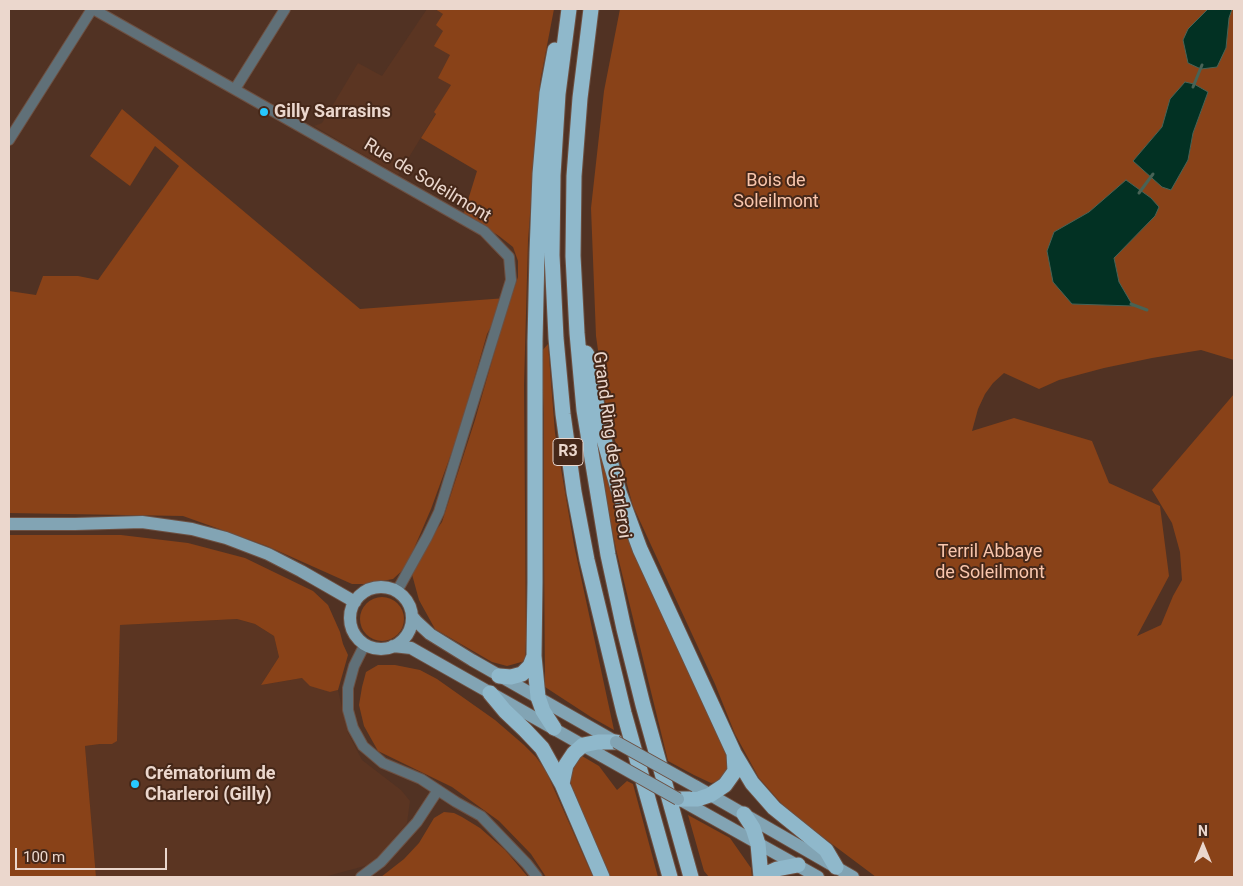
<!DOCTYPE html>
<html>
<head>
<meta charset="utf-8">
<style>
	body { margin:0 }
	#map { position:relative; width:1243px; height:886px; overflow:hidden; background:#513223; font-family:Roboto,sans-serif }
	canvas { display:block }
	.frame { position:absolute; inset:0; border:10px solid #ebd7cd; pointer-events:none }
	.north { position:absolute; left:1178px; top:821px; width:50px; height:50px; -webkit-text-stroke:4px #462819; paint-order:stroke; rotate:0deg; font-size:14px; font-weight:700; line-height:20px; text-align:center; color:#ebd7cd }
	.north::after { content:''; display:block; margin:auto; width:18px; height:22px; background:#ebd7cd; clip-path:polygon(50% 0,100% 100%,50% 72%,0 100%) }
	.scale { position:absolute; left:15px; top:848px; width:152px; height:22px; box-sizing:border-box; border:2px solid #ebd7cd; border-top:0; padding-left:6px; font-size:15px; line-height:18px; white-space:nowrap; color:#ebd7cd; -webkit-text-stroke:4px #462819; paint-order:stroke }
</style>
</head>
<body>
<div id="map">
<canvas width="1243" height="886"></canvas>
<div class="frame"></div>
<div class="north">N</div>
<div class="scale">100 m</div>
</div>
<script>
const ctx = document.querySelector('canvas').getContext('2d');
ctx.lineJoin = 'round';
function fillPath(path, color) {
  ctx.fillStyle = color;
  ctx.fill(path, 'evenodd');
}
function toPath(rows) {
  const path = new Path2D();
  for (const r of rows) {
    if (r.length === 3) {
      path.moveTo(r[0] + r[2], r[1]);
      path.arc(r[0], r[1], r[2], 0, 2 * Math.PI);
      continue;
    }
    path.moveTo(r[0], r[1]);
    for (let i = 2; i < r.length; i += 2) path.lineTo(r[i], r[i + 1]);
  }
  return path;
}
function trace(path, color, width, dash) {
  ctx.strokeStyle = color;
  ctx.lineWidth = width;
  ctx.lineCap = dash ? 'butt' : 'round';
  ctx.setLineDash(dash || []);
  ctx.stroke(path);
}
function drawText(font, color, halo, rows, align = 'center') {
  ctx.font = font + ' Roboto,sans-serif';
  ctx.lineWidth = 4;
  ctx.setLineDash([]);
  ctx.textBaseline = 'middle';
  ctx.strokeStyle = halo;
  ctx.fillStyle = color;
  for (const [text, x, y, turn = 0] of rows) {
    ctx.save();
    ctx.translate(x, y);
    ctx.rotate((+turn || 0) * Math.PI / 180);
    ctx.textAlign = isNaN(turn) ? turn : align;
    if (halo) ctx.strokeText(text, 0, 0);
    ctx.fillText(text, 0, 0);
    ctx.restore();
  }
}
const built = toPath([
	[427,9,435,9,443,14,444,31,450,55,451,85,435,112,436,113,398,175,314,126,322,123,358,63,382,76],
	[237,619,255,624,274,636,279,657,261,685,302,678,330,692,338,690,348,733,362,760,401,790,410,801,407,823,372,864,324,877,96,877,85,746,100,744,112,744,117,740,120,625]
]);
const green = toPath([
	[435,9,554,9,540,82,528,241,524,385,526,639,525,661,507,666,492,662,435,629,419,600,410,567,442,522,475,420,504,319,518,277,518,261,513,247,499,236,464,213,477,171,421,138,436,114,434,112,451,85,438,78,450,55,434,46,443,31,436,25,443,14],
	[620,9,1208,9,1188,29,1226,48,1229,18,1232,9,1234,9,1234,360,1201,350,1152,358,1104,368,1059,380,1039,389,1004,373,993,383,985,394,978,409,972,431,1014,418,1092,441,1109,483,1160,506,1169,576,1137,636,1161,625,1173,596,1182,580,1180,552,1172,523,1152,490,1234,394,1234,877,876,877,788,811,759,778,735,734,715,684,633,506,606,407,596,336,591,208,604,91],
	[1208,92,1193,133,1188,160,1133,161,1162,127],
	[1089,212,1155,216,1114,258,1119,282,1132,306,1072,304,1054,233],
	[122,109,360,309,506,298,487,334,459,432,431,509,406,567,393,579,366,584,352,584,267,546,183,516,9,513,9,291,36,295,43,276,78,276,98,280,179,166,155,146,130,186,90,156],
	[548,344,555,433,574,545,614,730,591,717,545,687,544,553,544,415,541,352],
	[600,454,615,504,631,545,730,760,729,771,722,781,711,783,694,775,668,761,616,549,605,493],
	[9,535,121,535,188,543,245,558,313,591,328,605,340,632,343,644,348,655,338,690,330,692,310,686,302,678,261,685,279,657,274,636,255,624,237,619,120,625,117,741,112,744,100,744,85,746,96,877,9,877],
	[382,619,22],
	[378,665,395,665,420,670,437,679,495,720,524,745,536,757,546,771,593,877,546,877,531,854,499,821,452,787,378,751,364,726,359,705,362,687,366,672],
	[582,756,599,766,617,790,627,781,633,784,658,877,610,877,573,793,571,784,571,775,573,768,578,760],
	[444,812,454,813,462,817,480,828,505,850,528,877,381,877,404,859,419,843,434,818],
	[688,815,730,838,751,868,752,877,709,877,704,871]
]);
const water = toPath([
	[1208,9,1232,9,1229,18,1226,48,1217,67,1201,69,1188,63,1183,40,1188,29,1208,9],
	[1185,82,1194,84,1208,92,1193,133,1188,160,1171,190,1162,187,1133,161,1162,127,1170,99,1185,82],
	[1126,180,1151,198,1159,207,1155,216,1114,258,1119,282,1133,306,1072,304,1053,282,1047,251,1054,232,1089,212,1126,180]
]);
const stream = toPath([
	[1193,87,1202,65],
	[1139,193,1153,174],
	[1131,304,1147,310]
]);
const minor = toPath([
	[93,9,484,231,509,257,511,280,439,512,427,537,397,591],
	[235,89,285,9],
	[9,140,92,9],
	[365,644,354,666,348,688,348,710,353,728,363,746,383,763,421,779,456,802,481,816,527,864,537,877],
	[361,877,381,862,417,822,438,790]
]);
const major = toPath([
	[9,524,75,524,142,522,192,529,226,538,268,554,301,571,355,602],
	[381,618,31],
	[412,616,417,622,430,634,472,660,616,742],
	[393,646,411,648,418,652,602,756],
	[695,786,853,877],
	[679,799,818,877]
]);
const highway = toPath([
	[569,9,558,94,553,175,552,255,556,338,563,414,574,492,587,560,624,713,670,877],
	[591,9,580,98,574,176,573,256,577,333,584,410,608,555,624,629,643,705,691,877],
	[586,353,589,358,594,391,603,436,619,492,640,549,734,753,752,783,774,808,826,850,836,867],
	[499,676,511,677,522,674,530,666,534,656],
	[490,693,505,711,525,730,542,748,562,784,602,877],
	[554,728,543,711,538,697,534,656,535,582,535,341,537,253,540,174,547,93,555,50],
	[562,784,566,765,574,753,583,745,598,742,616,742],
	[678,799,698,799,710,795,725,785,735,771,734,753],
	[744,814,753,828,758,844,761,877],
	[765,877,766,874,777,869,798,865]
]);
const majorBridge = toPath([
	[616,742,695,786],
	[602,756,678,799]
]);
const markers = [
	[264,112,5,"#27c8ff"],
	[135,784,5,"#27c8ff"]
];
const shields = [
	[568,452,30]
];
const shieldNames = [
	["R3",568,452]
];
const poiNames = [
	["Gilly Sarrasins",274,112],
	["Crématorium de",145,774],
	["Charleroi (Gilly)",145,795]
];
const streetNames = [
	["Rue de Soleilmont",427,181,31],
	["Grand Ring de Charleroi",611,445,82]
];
const parkNames = [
	["Bois de",776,181],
	["Soleilmont",776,202],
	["Terril Abbaye",990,552],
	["de Soleilmont",990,573]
];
fillPath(built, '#5b3522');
fillPath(green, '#894218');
fillPath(water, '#023123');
trace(water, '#486356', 1);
trace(stream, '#486356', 3);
trace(minor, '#6d5042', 12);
trace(major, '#6d5042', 14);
trace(highway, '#6d5042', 17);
trace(minor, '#607078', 10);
trace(major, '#82a4b4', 12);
trace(highway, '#8fb8cb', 15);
trace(majorBridge, '#6d5042', 14, []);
trace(majorBridge, '#82a4b4', 12);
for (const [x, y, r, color] of markers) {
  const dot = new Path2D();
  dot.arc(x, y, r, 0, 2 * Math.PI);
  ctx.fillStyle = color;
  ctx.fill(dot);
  trace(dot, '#462819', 2);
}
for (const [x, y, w] of shields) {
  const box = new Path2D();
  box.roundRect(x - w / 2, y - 13.5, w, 27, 4);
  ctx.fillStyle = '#462819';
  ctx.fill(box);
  trace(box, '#ebd7cd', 1);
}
drawText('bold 16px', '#ebd7cd', null, shieldNames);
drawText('bold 18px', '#ebd7cd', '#462819', poiNames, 'left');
drawText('18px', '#ebd7cd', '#462819', streetNames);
drawText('18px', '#f9c6ad', '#462819', parkNames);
</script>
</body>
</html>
